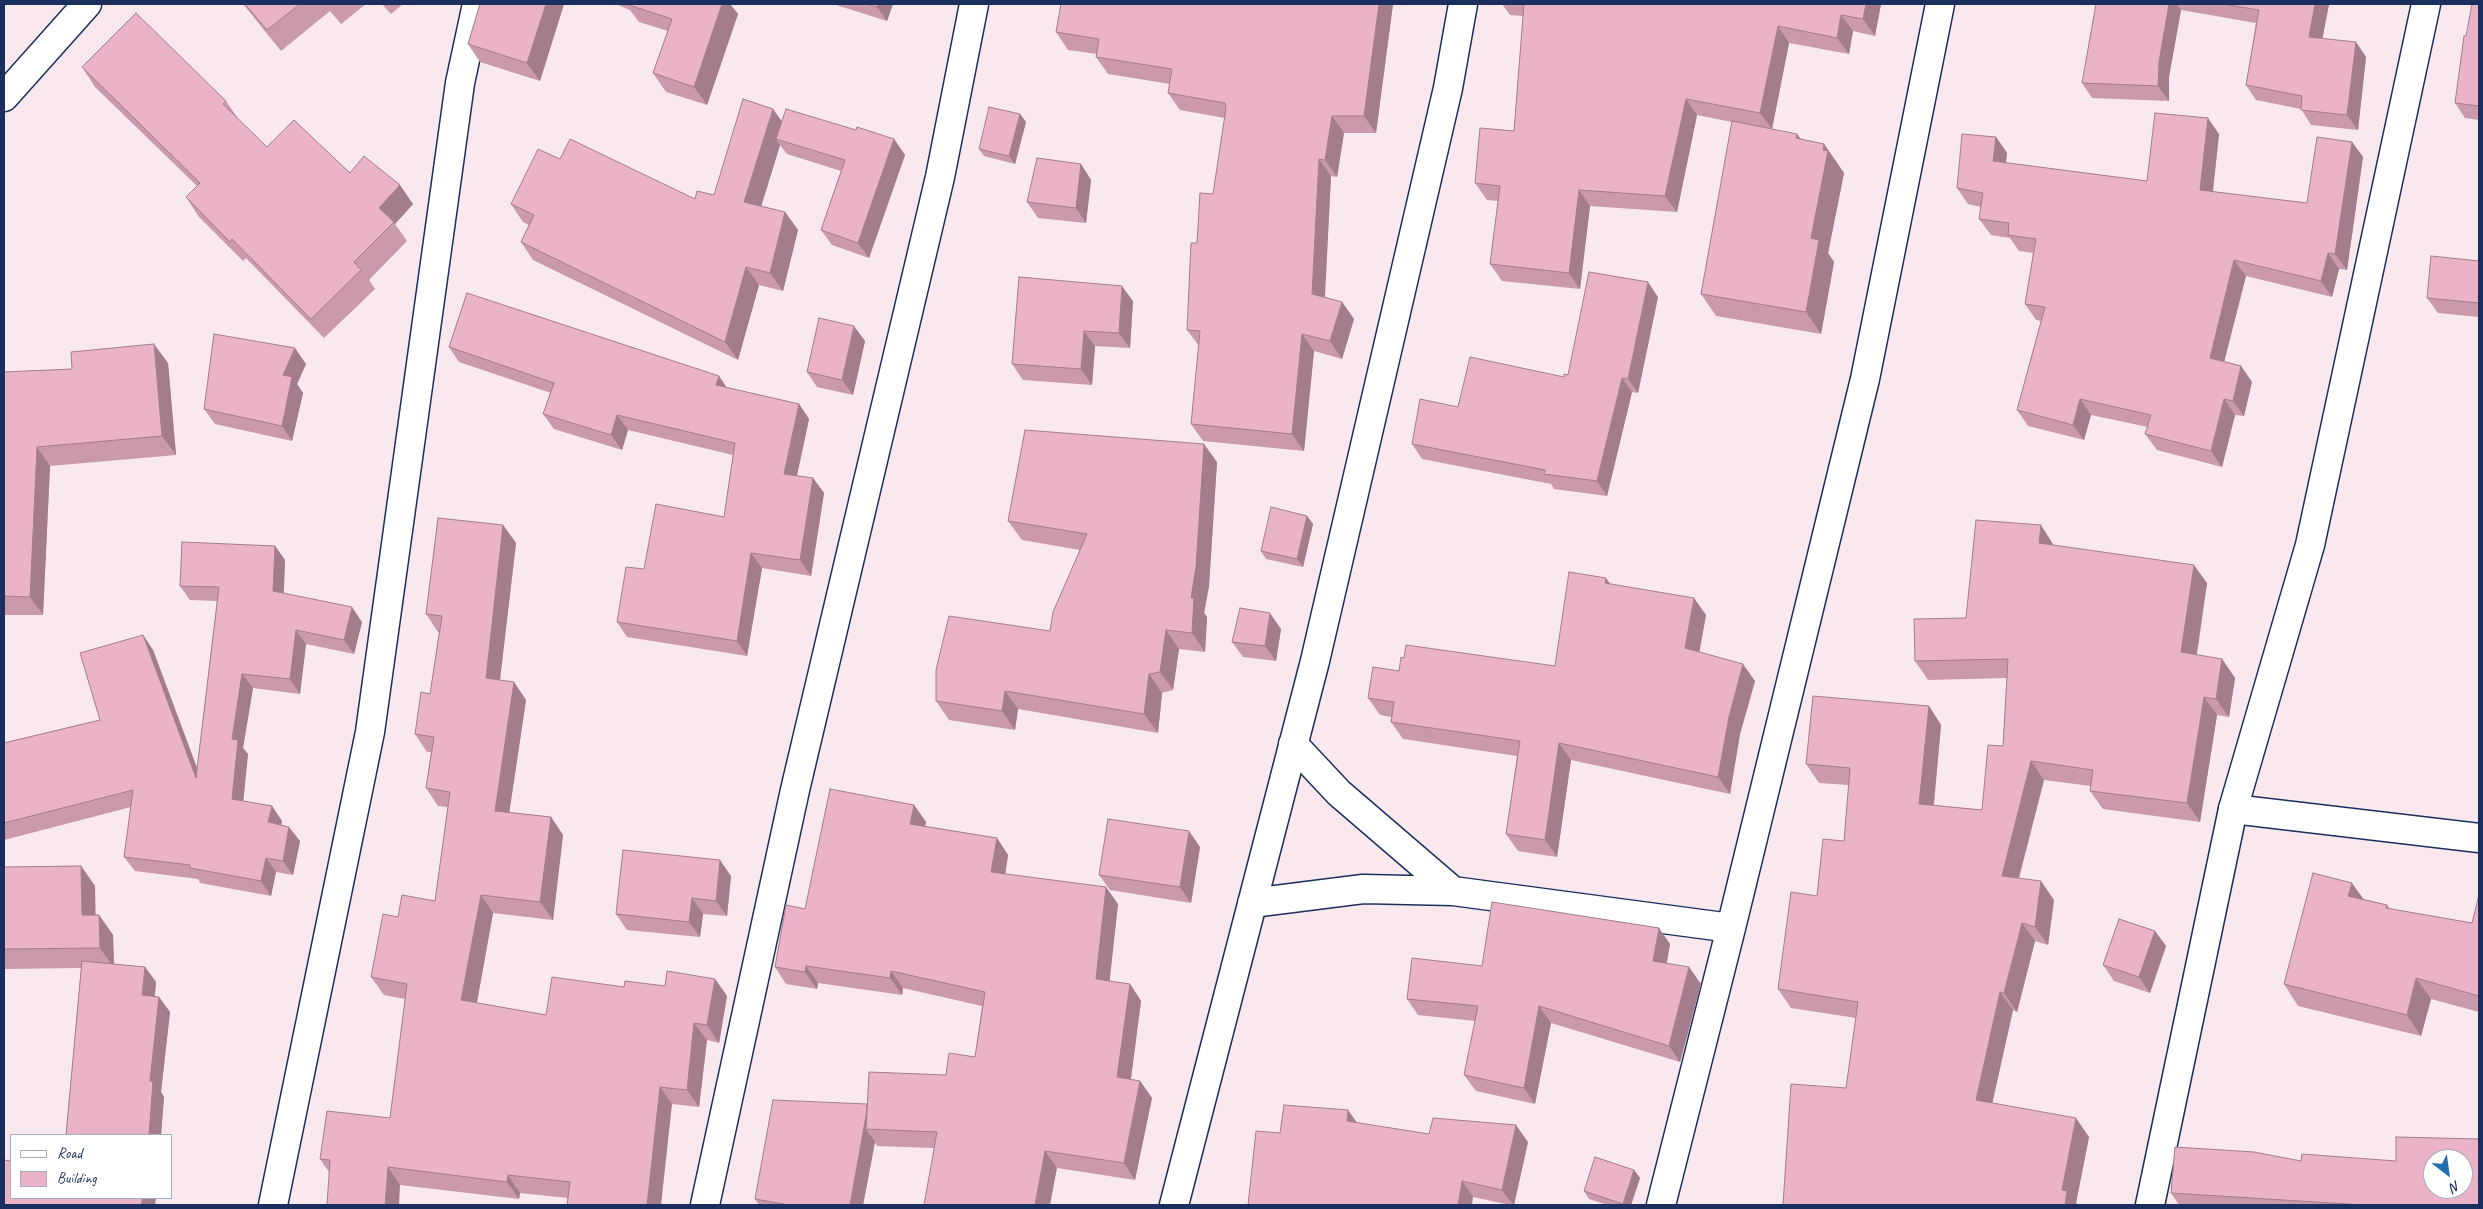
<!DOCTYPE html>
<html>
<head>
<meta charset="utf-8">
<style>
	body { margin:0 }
	#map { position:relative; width:2483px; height:1209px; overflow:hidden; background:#f9e8ee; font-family:Caveat,sans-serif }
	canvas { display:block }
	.frame { position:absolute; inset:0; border:5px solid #1b2f5e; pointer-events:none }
	.legend { position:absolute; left:10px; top:1134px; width:162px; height:65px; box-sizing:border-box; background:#fff; border:1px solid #a4acbf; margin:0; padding:6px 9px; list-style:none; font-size:15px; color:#1b2f5e }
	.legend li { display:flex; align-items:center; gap:10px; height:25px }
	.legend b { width:25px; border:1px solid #a4acbf }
	.north { position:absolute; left:2423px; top:1149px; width:50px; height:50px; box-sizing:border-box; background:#fff; border:1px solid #a4acbf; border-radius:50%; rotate:150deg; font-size:14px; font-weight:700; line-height:20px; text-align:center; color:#1b2f5e }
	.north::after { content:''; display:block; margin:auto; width:18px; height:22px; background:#1f6fb2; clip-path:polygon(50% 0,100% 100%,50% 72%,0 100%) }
</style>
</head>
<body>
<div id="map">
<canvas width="2483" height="1209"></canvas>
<div class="frame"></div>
<ul class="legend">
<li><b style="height:6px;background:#fff"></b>Road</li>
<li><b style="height:14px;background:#ebb3c8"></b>Building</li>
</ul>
<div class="north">N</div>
</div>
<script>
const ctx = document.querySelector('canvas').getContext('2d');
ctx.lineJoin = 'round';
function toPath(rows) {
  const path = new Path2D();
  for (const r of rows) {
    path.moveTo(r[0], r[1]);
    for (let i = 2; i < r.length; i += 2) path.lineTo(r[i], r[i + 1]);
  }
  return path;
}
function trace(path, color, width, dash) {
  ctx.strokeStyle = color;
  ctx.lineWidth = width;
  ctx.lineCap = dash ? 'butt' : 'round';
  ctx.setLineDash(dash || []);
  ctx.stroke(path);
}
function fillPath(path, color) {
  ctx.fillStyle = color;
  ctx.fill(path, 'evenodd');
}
const street = toPath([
	[4,97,87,4],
	[1293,744,1339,793,1453,891],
	[2233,809,2479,838],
	[1252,903,1363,889,1453,891,1731,928],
	[273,1205,370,732,460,83,477,4],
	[705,1205,795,790,940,177,974,4],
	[1174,1205,1315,661,1448,88,1463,4],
	[1661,1205,1731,928,1865,379,1940,4]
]);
const secondary = toPath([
	[2150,1205,2233,809,2310,545,2426,4]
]);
const wall = toPath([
	[243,4,366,4,341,24,330,11,281,51],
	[382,4,403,4,391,14],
	[480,4,564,4,540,81,480,62,468,44],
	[616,4,730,4,738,14,707,105,666,92,653,73,668,31,639,22,630,10],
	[833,4,893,4,887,21],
	[1393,4,1376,133,1344,133,1337,177,1331,176,1325,297,1342,302,1354,319,1342,359,1314,351,1304,451,1203,441,1191,424,1199,346,1187,330,1197,243,1213,194,1225,118,1180,110,1168,93,1170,84,1108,74,1096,57,1097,54,1068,50,1056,32],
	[1502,4,1881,4,1875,36,1853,31,1849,54,1789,43,1772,129,1801,139,1824,144,1844,173,1828,253,1834,262,1821,334,1716,316,1701,294,1732,122,1697,115,1677,212,1590,206,1580,289,1502,281,1490,264,1498,201,1487,200,1475,183,1514,131,1523,16,1510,15],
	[2096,4,2329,4,2322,39,2356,42,2366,57,2358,130,2311,125,2301,109,2256,100,2246,85,2256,23,2181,10,2169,77,2169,101,2092,98,2082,83],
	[2479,4,2479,120,2465,118,2455,103,2466,36],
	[82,67,226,101,239,120,267,147,350,173,413,204,395,224,407,241,369,280,375,289,324,338,246,258,243,261,199,217,186,197,197,186,95,87],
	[1020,114,1026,122,1015,164,984,156,979,149],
	[782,121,856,130,894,139,905,155,869,258,832,245,821,230,841,171,787,154,780,145,761,206,785,212,798,230,783,291,759,285,738,360,533,260,521,242,529,225,523,222,511,204,560,159,695,199,714,195],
	[2219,134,2213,192,2307,203,2352,142,2363,157,2347,270,2339,269,2332,297,2246,276,2224,362,2241,366,2252,382,2244,416,2235,415,2222,467,2157,450,2145,434,2148,427,2091,415,2084,440,2028,426,2017,410,2041,321,2036,320,2025,304,2033,253,2019,251,2010,238,1991,235,1979,219,1981,207,1968,204,1957,188,1996,137,2007,153,2006,163,2147,181],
	[1081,164,1091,180,1086,223,1038,218,1027,202],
	[2479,261,2479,317,2438,313,2427,298],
	[1658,297,1638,393,1632,392,1607,496,1554,489,1551,484,1422,459,1412,444,1458,407,1564,377,1568,375],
	[1133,301,1130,348,1095,346,1092,385,1023,380,1012,364],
	[865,341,853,395,817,387,807,372],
	[449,347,719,376,727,388,799,404,809,419,797,476,813,478,824,493,811,576,762,568,747,656,627,637,617,622,644,569,724,517,733,455,628,430,622,450,554,429,543,414,551,393,459,362],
	[168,363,176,455,50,466,43,615,4,615,4,372,72,369],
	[306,364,297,384,303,393,292,441,215,424,204,409],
	[1217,462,1209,586,1204,613,1207,617,1205,652,1179,649,1173,690,1162,693,1158,733,1018,709,1015,730,949,720,936,701,1050,631,1080,550,1022,540,1008,521],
	[1307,516,1313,524,1303,567,1266,559,1261,551],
	[503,525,516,543,500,680,514,682,526,700,509,812,551,817,563,835,553,920,493,913,477,1003,546,1015,624,987,665,986,715,979,727,996,719,1043,707,1040,699,1107,672,1104,568,1198,520,1193,519,1199,400,1185,329,1172,320,1159,390,1118,405,999,384,995,371,977,398,917,435,901,448,807,438,806,426,788,431,752,427,752,415,734,430,694,439,632,438,632,426,614],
	[2053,544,2053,545,2207,583,2197,655,2222,659,2235,678,2229,717,2217,715,2200,822,2103,809,2090,791,2091,786,2044,780,2019,879,2054,900,2048,945,2035,941,2017,1012,2013,1010,1992,1103,2089,1137,2076,1203,1846,1088,1856,1018,1791,1008,1778,989,1817,896,1844,841,1849,785,1819,783,1806,764,1929,706,1941,725,1934,805,1982,810,2003,746,2007,678,1928,680,1915,661],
	[275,546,285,560,284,593,362,622,354,654,306,644,300,694,253,688,243,748,248,754,243,801,272,806,282,821,281,825,300,841,293,875,276,872,271,896,200,883,198,879,135,871,124,857,131,807,4,840,4,743,100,720,143,635,153,650,197,768,217,601,190,600,180,586],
	[1606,578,1610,584,1706,615,1699,652,1755,681,1740,734,1730,794,1571,760,1557,857,1518,851,1506,834,1517,756,1403,739,1391,722,1391,717,1380,715,1368,698,1399,671,1555,666],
	[1281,629,1276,661,1243,657,1232,642],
	[914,805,926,822,925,826,997,838,1008,855,1005,874,1118,904,1109,981,1130,984,1141,1001,1131,1079,1140,1081,1152,1098,1135,1180,1057,1168,934,1148,877,1146,875,1142,863,1205,759,1205,755,1199,867,1104,946,1075,975,1057,982,1006,903,988,902,995,818,983,817,989,786,984,775,967,805,909],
	[1200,847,1191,903,1110,890,1099,875],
	[81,866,95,886,95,915,99,915,113,935,114,964,145,967,156,982,155,996,159,997,170,1012,161,1092,164,1097,161,1135,66,1135,81,968,4,969,4,867],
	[731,876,727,916,703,914,700,937,627,930,616,914],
	[2479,895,2479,1012,2431,999,2421,1036,2298,1006,2284,984,2363,899,2387,905,2390,909,2472,923],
	[2155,931,2166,946,2150,993,2114,981,2103,965],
	[1670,944,1667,963,1701,984,1680,1062,1551,1023,1535,1104,1476,1091,1464,1075,1475,1021,1418,1015,1407,999,1482,966],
	[1357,1123,1429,1134,1528,1142,1514,1205,1510,1205,1473,1197,1280,1133],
	[1634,1170,1640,1178,1631,1205,1608,1205,1589,1199,1584,1191],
	[2171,1193,2479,1205,2179,1205]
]);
const shadedWall = toPath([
	[546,4,564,4,540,81,527,63],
	[722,4,730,4,738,14,707,105,694,87],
	[878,4,893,4,887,21,877,7],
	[1379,4,1393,4,1376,133,1364,116],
	[1866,4,1881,4,1875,36,1863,19],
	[2169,4,2176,4,2181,10,2169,77,2169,101,2158,86,2159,62],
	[2315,4,2329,4,2320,52,2309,37],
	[1841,15,1853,31,1849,54,1837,38],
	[1778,26,1789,43,1772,129,1760,113],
	[2356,42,2366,57,2358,130,2347,115],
	[1686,99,1697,115,1677,212,1665,196],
	[773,109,786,127,776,139,780,145,757,220,744,202],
	[1020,114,1026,122,1015,164,1009,156],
	[1332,116,1344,133,1337,177,1325,160],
	[2208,118,2219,134,2211,206,2200,190],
	[1797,134,1813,156,1796,138],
	[1996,137,2007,153,2004,177,1993,161],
	[894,139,905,155,869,258,858,243],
	[2352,142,2363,157,2347,270,2335,254],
	[1824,144,1844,173,1828,253,1834,262,1821,334,1806,312,1811,238],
	[1319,159,1331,176,1324,311,1312,294],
	[1081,164,1091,180,1086,223,1076,208],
	[400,185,413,204,395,224,379,208],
	[1579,190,1590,206,1580,289,1569,273],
	[785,212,798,230,783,291,770,273],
	[2328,253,2339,269,2332,297,2321,281],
	[2234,260,2246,276,2221,374,2210,358],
	[746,267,759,285,738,360,725,342],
	[1648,282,1658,297,1638,393,1628,379],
	[1122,286,1133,301,1130,348,1119,333],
	[1342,302,1354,319,1342,359,1330,341],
	[854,326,865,341,853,395,842,380],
	[1084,331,1095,346,1092,385,1081,369],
	[1302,334,1314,351,1304,451,1292,434],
	[154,344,168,363,176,455,162,436],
	[295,348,306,364,297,384,303,393,292,441,282,426,283,375],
	[2241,366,2252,382,2244,416,2233,401],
	[719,376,729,391,716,385],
	[1622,378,1632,392,1607,496,1597,481],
	[2080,399,2091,415,2084,440,2073,425],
	[2224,399,2235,415,2222,467,2211,451],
	[799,404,809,419,794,489,784,474],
	[617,415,628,430,622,450,611,435],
	[1204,444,1217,462,1209,586,1204,613,1207,617,1205,652,1192,633,1191,598],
	[37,447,50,466,43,615,30,597],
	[813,478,824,493,811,576,800,560],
	[1307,516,1313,524,1303,567,1297,559],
	[503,525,516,543,498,696,486,678],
	[2041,525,2053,544,2052,561,2039,543],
	[275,546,285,560,283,605,273,591],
	[751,553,762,568,747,656,737,641],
	[2194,565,2207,583,2194,671,2181,652],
	[1606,578,1618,595,1605,583],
	[1694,598,1706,615,1697,665,1685,648],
	[352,607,362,622,354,654,344,640],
	[1270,613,1281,629,1276,661,1265,646],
	[296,630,306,644,300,694,290,679],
	[1166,630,1179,649,1173,690,1160,672],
	[143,635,153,650,206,792,196,778],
	[2222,659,2235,678,2229,717,2216,699],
	[1743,664,1755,681,1740,734,1730,794,1718,777,1729,717],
	[242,674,253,688,243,748,248,754,242,814,232,799,232,739],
	[1149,674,1162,693,1158,733,1144,714],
	[514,682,526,700,507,828,495,811],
	[1005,691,1018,709,1015,730,1002,711],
	[2204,697,2217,715,2200,822,2187,803],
	[1929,706,1941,725,1932,822,1919,804],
	[1559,743,1571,760,1557,857,1545,840],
	[2031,761,2044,780,2014,895,2002,876],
	[914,805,926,822,922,841,910,824],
	[272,806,282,821,279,837,268,822],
	[551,817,563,835,553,920,540,902],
	[289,827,300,841,293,875,283,861],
	[1189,831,1200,847,1191,903,1180,887],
	[997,838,1008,855,1003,889,991,872],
	[266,858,276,872,271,896,261,881],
	[720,860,731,876,727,916,716,901],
	[81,866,95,886,96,935,82,915],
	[2041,881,2054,900,2048,945,2035,927],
	[2352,883,2367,904,2348,896],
	[1106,887,1118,904,1108,996,1096,979],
	[481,895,493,913,474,1018,461,1000],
	[692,898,703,914,700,937,689,922],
	[99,915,113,935,114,968,100,948],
	[2022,923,2035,941,2017,1012,2004,993],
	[1659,928,1670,944,1664,977,1653,961],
	[2155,931,2166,946,2150,993,2139,977],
	[806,966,818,983,817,989,805,972],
	[145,967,156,982,153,1011,142,995],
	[1689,967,1701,984,1680,1062,1669,1046],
	[891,971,903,988,902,995,890,978],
	[2416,978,2431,999,2421,1036,2407,1015],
	[715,979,727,996,719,1043,707,1025],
	[1130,984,1141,1001,1129,1093,1117,1077],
	[2000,992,2013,1010,1989,1118,1976,1100],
	[159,997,170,1012,161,1092,164,1097,161,1135,149,1135,150,1081],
	[1539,1006,1551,1023,1535,1104,1524,1088],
	[694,1023,707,1040,699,1107,687,1090],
	[1140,1081,1152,1098,1135,1180,1124,1163],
	[660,1087,672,1104,661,1205,647,1205],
	[868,1105,866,1129,875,1142,863,1205,850,1205],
	[1348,1110,1360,1127,1347,1121],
	[2076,1118,2089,1137,2076,1203,2078,1205,2065,1205,2062,1190],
	[1516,1125,1528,1142,1514,1205,1513,1205,1502,1190],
	[1045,1151,1057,1168,1050,1205,1035,1205],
	[388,1167,400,1185,399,1205,385,1205],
	[1634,1170,1640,1178,1631,1205,1624,1205,1623,1204],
	[508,1175,520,1193,519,1199,507,1182],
	[1462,1181,1473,1197,1472,1205,1458,1205],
	[143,1198,156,1198,155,1205,141,1205]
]);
const building = toPath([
	[245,4,300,4,267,30,245,4],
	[480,4,546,4,527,63,468,44,480,4],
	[626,4,722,4,694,87,653,73,672,19,626,4],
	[867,4,878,4,877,7,867,4],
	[1061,4,1379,4,1364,116,1332,116,1325,160,1319,159,1312,294,1342,302,1330,341,1302,334,1292,434,1191,424,1200,331,1187,330,1191,243,1197,243,1200,193,1213,194,1226,108,1225,103,1168,93,1172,69,1096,57,1099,39,1056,32,1061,4],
	[1524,4,1866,4,1863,19,1841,15,1837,38,1778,26,1760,113,1686,99,1665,196,1579,190,1569,273,1490,264,1500,186,1475,183,1480,128,1514,131,1524,4],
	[2096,4,2169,4,2159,62,2158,86,2082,83,2096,4],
	[2223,4,2315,4,2309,37,2356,42,2347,115,2301,110,2302,96,2246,85,2259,10,2223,4],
	[2472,4,2479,4,2479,106,2455,103,2464,36,2466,36,2472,4],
	[136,13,226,101,223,104,267,147,294,120,350,173,364,156,400,185,379,208,394,222,354,262,361,270,311,319,232,239,230,242,186,197,200,183,82,67,136,13],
	[743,99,773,109,744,202,785,212,770,273,746,267,725,342,521,242,534,215,511,204,538,149,560,159,570,139,695,199,697,191,714,195,743,99],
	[989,107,1020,114,1009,156,979,149,989,107],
	[786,109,856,130,857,127,894,139,858,243,821,230,845,160,776,139,786,109],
	[2155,113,2208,118,2200,190,2307,203,2317,137,2352,142,2335,254,2328,253,2321,281,2234,260,2210,358,2241,366,2233,401,2224,399,2211,451,2145,434,2151,415,2080,399,2073,425,2017,410,2045,307,2025,304,2036,239,2008,235,2009,223,1979,219,1983,193,1957,188,1962,134,1996,137,1993,161,2147,181,2155,113],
	[1732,121,1797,134,1796,138,1824,144,1823,150,1828,151,1811,238,1819,240,1806,312,1701,294,1732,121],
	[1037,158,1081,164,1076,208,1027,202,1037,158],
	[2431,256,2479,261,2479,303,2427,298,2431,256],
	[1589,272,1648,282,1628,379,1622,378,1597,481,1544,474,1545,470,1412,444,1420,399,1458,407,1470,357,1564,377,1564,374,1568,375,1589,272],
	[1019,277,1122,286,1119,333,1084,331,1081,369,1012,364,1019,277],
	[467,293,719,376,716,385,799,404,784,474,813,478,800,560,751,553,737,641,617,622,626,567,644,569,656,504,724,517,735,443,617,415,611,435,543,414,554,383,449,347,467,293],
	[819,318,854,326,842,380,807,372,819,318],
	[214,334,295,348,283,375,292,377,282,426,204,409,214,334],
	[154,344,162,436,37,447,30,597,4,596,4,372,72,369,71,352,154,344],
	[1025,430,1204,444,1196,567,1191,598,1194,598,1192,633,1166,630,1160,672,1149,674,1144,714,1005,691,1002,711,936,701,936,670,949,616,1050,631,1053,612,1087,534,1008,521,1025,430],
	[1271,507,1307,516,1297,559,1261,551,1271,507],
	[438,518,503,525,486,678,514,682,495,811,551,817,540,902,481,895,461,1000,546,1015,552,977,624,987,625,981,665,986,667,971,715,979,707,1025,694,1023,687,1090,660,1087,647,1205,567,1205,570,1182,508,1175,507,1182,388,1167,385,1205,327,1205,330,1160,320,1159,327,1111,390,1118,407,984,371,977,383,914,398,917,402,895,435,901,450,792,426,788,434,737,415,734,421,692,430,694,442,616,426,614,438,518],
	[1976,520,2041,525,2039,543,2194,565,2181,652,2222,659,2216,699,2204,697,2187,803,2090,791,2093,770,2031,761,2002,876,2041,881,2035,927,2022,923,2004,993,2000,992,1976,1100,2076,1118,2062,1190,2067,1191,2065,1205,1783,1205,1791,1084,1846,1088,1858,1002,1778,989,1791,892,1817,896,1823,839,1844,841,1850,768,1806,764,1813,696,1929,706,1919,804,1982,810,1988,745,2003,746,2008,659,1915,661,1914,619,1966,618,1976,520],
	[182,542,275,546,273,591,352,607,344,640,296,630,290,679,242,674,232,739,238,740,232,799,272,806,268,822,289,827,283,861,266,858,261,881,190,868,190,865,124,857,133,790,4,823,4,743,100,720,80,653,143,635,196,778,219,587,180,586,182,542],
	[1569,572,1606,578,1605,583,1694,598,1685,648,1743,664,1729,717,1718,777,1559,743,1545,840,1506,834,1520,741,1391,722,1394,702,1368,698,1373,667,1399,671,1401,657,1404,658,1406,645,1555,666,1569,572],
	[1240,608,1270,613,1265,646,1232,642,1240,608],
	[830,789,914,805,910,824,997,838,991,872,1106,887,1096,979,1130,984,1117,1077,1140,1081,1124,1163,1045,1151,1035,1205,924,1205,937,1132,866,1129,869,1072,946,1075,949,1053,975,1057,985,992,891,971,890,978,806,966,805,972,775,967,786,905,805,909,830,789],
	[1108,819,1189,831,1180,887,1099,875,1108,819],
	[623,850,720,860,716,901,692,898,689,922,616,914,623,850],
	[81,866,82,915,99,915,100,948,4,949,4,867,81,866],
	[2313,873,2352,883,2348,896,2387,905,2386,908,2472,923,2479,895,2479,996,2416,978,2407,1015,2284,984,2313,873],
	[1492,902,1659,928,1653,961,1689,967,1669,1046,1539,1006,1524,1088,1464,1075,1478,1006,1407,999,1412,958,1482,966,1492,902],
	[2119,919,2155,931,2139,977,2103,965,2119,919],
	[82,961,145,967,142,995,159,997,150,1081,153,1081,149,1135,66,1135,82,961],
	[773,1100,867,1104,866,1116,850,1205,789,1205,755,1199,773,1100],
	[1284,1105,1348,1110,1347,1121,1429,1134,1433,1118,1516,1125,1502,1190,1462,1181,1458,1205,1248,1205,1256,1131,1280,1133,1284,1105],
	[2396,1137,2479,1139,2479,1205,2364,1205,2171,1193,2175,1147,2254,1152,2301,1161,2302,1154,2396,1161,2396,1137],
	[2433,1159,2463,1159,2463,1189,2433,1189,2433,1159],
	[1595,1157,1634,1170,1623,1204,1584,1191,1595,1157],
	[4,1160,11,1161,11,1198,143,1198,141,1205,4,1205,4,1160]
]);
trace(street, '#1b2f5e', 31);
trace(secondary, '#1b2f5e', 31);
trace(street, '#fff', 28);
trace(secondary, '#fff', 28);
fillPath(wall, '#ca9aac');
fillPath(shadedWall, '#a47d8c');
fillPath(building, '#ebb3c8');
trace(building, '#a47d8c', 1);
</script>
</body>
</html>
